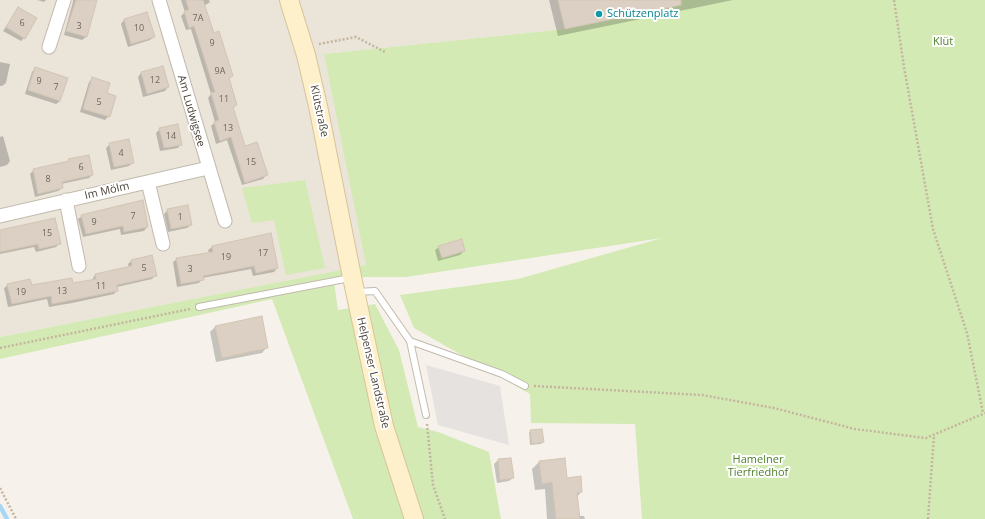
<!DOCTYPE html>
<html>
<head>
<meta charset="utf-8">
<style>
	body { margin:0 }
	canvas { display:block; background:#f6f2eb }
</style>
</head>
<body>
<canvas width="985" height="519"></canvas>
<script>
const ctx = document.querySelector('canvas').getContext('2d');
ctx.lineJoin = 'round';
function fillPath(path, color) {
  ctx.fillStyle = color;
  ctx.fill(path, 'evenodd');
}
function toPath(rows) {
  const path = new Path2D();
  for (const r of rows) {
    path.moveTo(r[0], r[1]);
    for (let i = 2; i < r.length; i += 2) path.lineTo(r[i], r[i + 1]);
  }
  return path;
}
function trace(path, color, width, dash) {
  ctx.strokeStyle = color;
  ctx.lineWidth = width;
  ctx.lineCap = dash ? 'butt' : 'round';
  ctx.setLineDash(dash || []);
  ctx.stroke(path);
}
function drawText(font, color, halo, rows, align = 'center') {
  ctx.font = font + ' "Open Sans",sans-serif';
  ctx.lineWidth = 4;
  ctx.setLineDash([]);
  ctx.textBaseline = 'middle';
  ctx.strokeStyle = halo;
  ctx.fillStyle = color;
  for (const [text, x, y, turn = 0] of rows) {
    ctx.save();
    ctx.translate(x, y);
    ctx.rotate((+turn || 0) * Math.PI / 180);
    ctx.textAlign = isNaN(turn) ? turn : align;
    if (halo) ctx.strokeText(text, 0, 0);
    ctx.fillText(text, 0, 0);
    ctx.restore();
  }
}
const residential = toPath([
	[0,0,558,0,565,29,324,54,367,265,0,337]
]);
const green = toPath([
	[558,0,985,0,985,519,642,519,635,424,531,423,530,394,414,328,400,295,518,279,662,238,406,277,352,277,334,282,338,310,375,304,399,350,418,427,438,432,489,452,501,519,353,519,272,299,0,359,0,337,366,265,324,54,565,29],
	[305,180,325,268,286,275,274,220,252,223,242,188]
]);
const parking = toPath([
	[426,365,500,386,509,445,438,425]
]);
const shadow = toPath([
	[37,0,46,0,44,2],
	[73,0,96,0,86,37,82,40,64,35,73,2],
	[181,0,209,0,210,2,204,6,213,34,232,76,228,79,236,105,232,109,244,148,266,175,263,179,242,185,227,140,216,144,211,126,215,122,208,98,211,94,191,29,186,30,181,16,185,12],
	[549,0,733,0,558,36],
	[19,8,24,38,21,41,3,31],
	[146,13,154,37,150,40,128,47,121,24,124,20],
	[0,62,10,64,6,83,2,86,0,86],
	[35,68,60,101,56,104,25,94,32,72],
	[141,73,168,87,165,91,143,97,138,77],
	[92,79,109,116,105,120,80,112,89,82],
	[160,129,181,144,178,148,160,151,156,133],
	[3,136,10,161,7,165,0,167,0,137],
	[110,144,133,162,129,166,111,170,106,148],
	[69,160,92,175,89,178,61,184,62,188,58,191,35,197,30,174,34,170,66,163],
	[168,210,191,225,187,228,168,232,164,214],
	[82,216,147,227,144,231,121,235,120,229,83,237,78,219],
	[0,231,59,244,56,247,36,252,34,247,0,254],
	[270,234,277,268,274,272,253,276,251,269,202,278,199,283,177,287,173,262,177,259,209,253,208,250,212,247],
	[439,247,464,251,460,255,438,261,435,250],
	[131,261,155,276,152,279,117,287,117,290,114,294,72,303,49,307,47,299,8,307,4,288,8,285,31,286,72,284,92,280,95,275,129,268,128,264],
	[215,327,267,347,262,353,216,362,210,332],
	[531,431,543,442,541,444,530,445,529,432],
	[511,459,513,478,509,481,497,483,494,464,498,460],
	[539,462,566,479,581,492,577,497,579,516,584,516,585,519,547,519,545,489,535,490,532,469]
]);
const stream = toPath([
	[0,506,7,519]
]);
const building = toPath([
	[76,0,97,0,87,37,66,31,76,0],
	[186,0,203,0,214,33,219,31,233,76,229,78,237,105,233,107,245,146,257,142,268,175,245,183,231,137,220,141,214,122,219,120,211,93,215,92,194,26,189,28,184,11,189,10,186,0],
	[558,0,681,0,681,5,565,29,558,0],
	[18,7,37,18,25,39,6,27,18,7],
	[147,12,155,37,131,44,124,19,147,12],
	[163,66,169,87,147,94,141,72,163,66],
	[35,67,68,78,60,101,28,90,35,67],
	[92,77,110,83,107,93,116,96,110,117,83,109,92,77],
	[178,124,182,145,164,148,159,128,178,124],
	[129,139,134,163,114,167,109,143,129,139],
	[89,155,93,175,62,182,63,188,38,194,33,169,69,161,68,159,89,155],
	[143,200,148,227,124,232,123,226,86,234,81,215,143,200],
	[188,205,192,225,171,229,167,209,188,205],
	[55,218,61,244,39,249,38,244,0,252,0,230,55,218],
	[271,233,278,268,256,273,254,266,203,276,204,280,181,284,176,258,213,252,212,246,271,233],
	[462,239,465,251,442,258,438,246,462,239],
	[152,255,157,276,117,285,118,291,52,304,51,296,12,304,7,284,30,279,32,285,72,278,73,283,96,279,95,274,132,266,131,260,152,255],
	[262,316,268,348,222,358,215,326,262,316],
	[542,429,544,442,532,444,530,430,542,429],
	[511,458,514,478,500,480,498,459,511,458],
	[565,458,567,478,581,476,582,492,577,493,580,519,556,519,552,482,542,484,539,461,565,458]
]);
const path = toPath([
	[894,0,904,67,933,229,967,333,983,413],
	[319,44,356,37,385,52],
	[0,348,190,309],
	[534,386,702,395,774,408,855,429,926,438,985,413],
	[427,424,433,485,445,519],
	[0,488,16,519],
	[928,519,934,435]
]);
const service = toPath([
	[356,292,375,291,410,341,426,415],
	[199,307,350,278],
	[410,341,502,374,525,386]
]);
const minor = toPath([
	[159,0,225,221],
	[49,47,64,0],
	[148,182,163,244],
	[66,200,79,266],
	[0,216,208,168]
]);
const secondary = toPath([
	[289,0,306,55,318,106,352,277,384,426,414,519]
]);
const markers = [
	[599,14,4,"#0f9aa8"]
];
const numberNames = [
	["7A",198,18],
	["6",22,23],
	["3",79,26],
	["10",139,28],
	["9",212,43],
	["9A",220,71],
	["12",155,80],
	["9",39,81],
	["7",56,87],
	["11",224,99],
	["5",99,102],
	["13",228,128],
	["14",171,136],
	["4",121,153],
	["15",251,162],
	["6",81,167],
	["8",48,179],
	["7",133,216],
	["1",180,217],
	["9",94,222],
	["15",47,233],
	["17",263,253],
	["19",226,257],
	["5",144,268],
	["3",190,269],
	["11",101,286],
	["13",62,291],
	["19",21,292]
];
const cultureNames = [
	["Schützenplatz",607,14]
];
const parkNames = [
	["Klüt",943,42],
	["Hamelner",758,460],
	["Tierfriedhof",758,473]
];
const streetNames = [
	["Am Ludwigsee",191,111,74],
	["Klütstraße",319,111,78],
	["Im Mölm",107,191,-13],
	["Helpenser Landstraße",373,373,77]
];
fillPath(residential, '#eae4d9');
fillPath(green, '#d4eab4');
fillPath(parking, '#e5e2df');
fillPath(shadow, '#0003');
trace(stream, '#a7d7f3', 4.5);
fillPath(building, '#dbd0c3');
trace(building, '#d3c5b3', 1);
trace(service, '#c2baad', 8);
trace(minor, '#c2baad', 15);
trace(secondary, '#d6c49a', 20);
trace(path, '#c4b59e', 2.5, [2, 2]);
trace(service, '#fff', 6);
trace(minor, '#fff', 13);
trace(secondary, '#fff0cc', 18);
for (const [x, y, r, color] of markers) {
  const dot = new Path2D();
  dot.arc(x, y, r, 0, 2 * Math.PI);
  ctx.fillStyle = color;
  ctx.fill(dot);
  trace(dot, '#fff', 1.5);
}
drawText('9px', '#6f665b', null, numberNames);
drawText('11px', '#0d838f', '#fff', cultureNames, 'left');
drawText('11px', '#4e7f29', '#fff', parkNames);
drawText('11px', '#4b4338', '#fff', streetNames);
</script>
</body>
</html>
